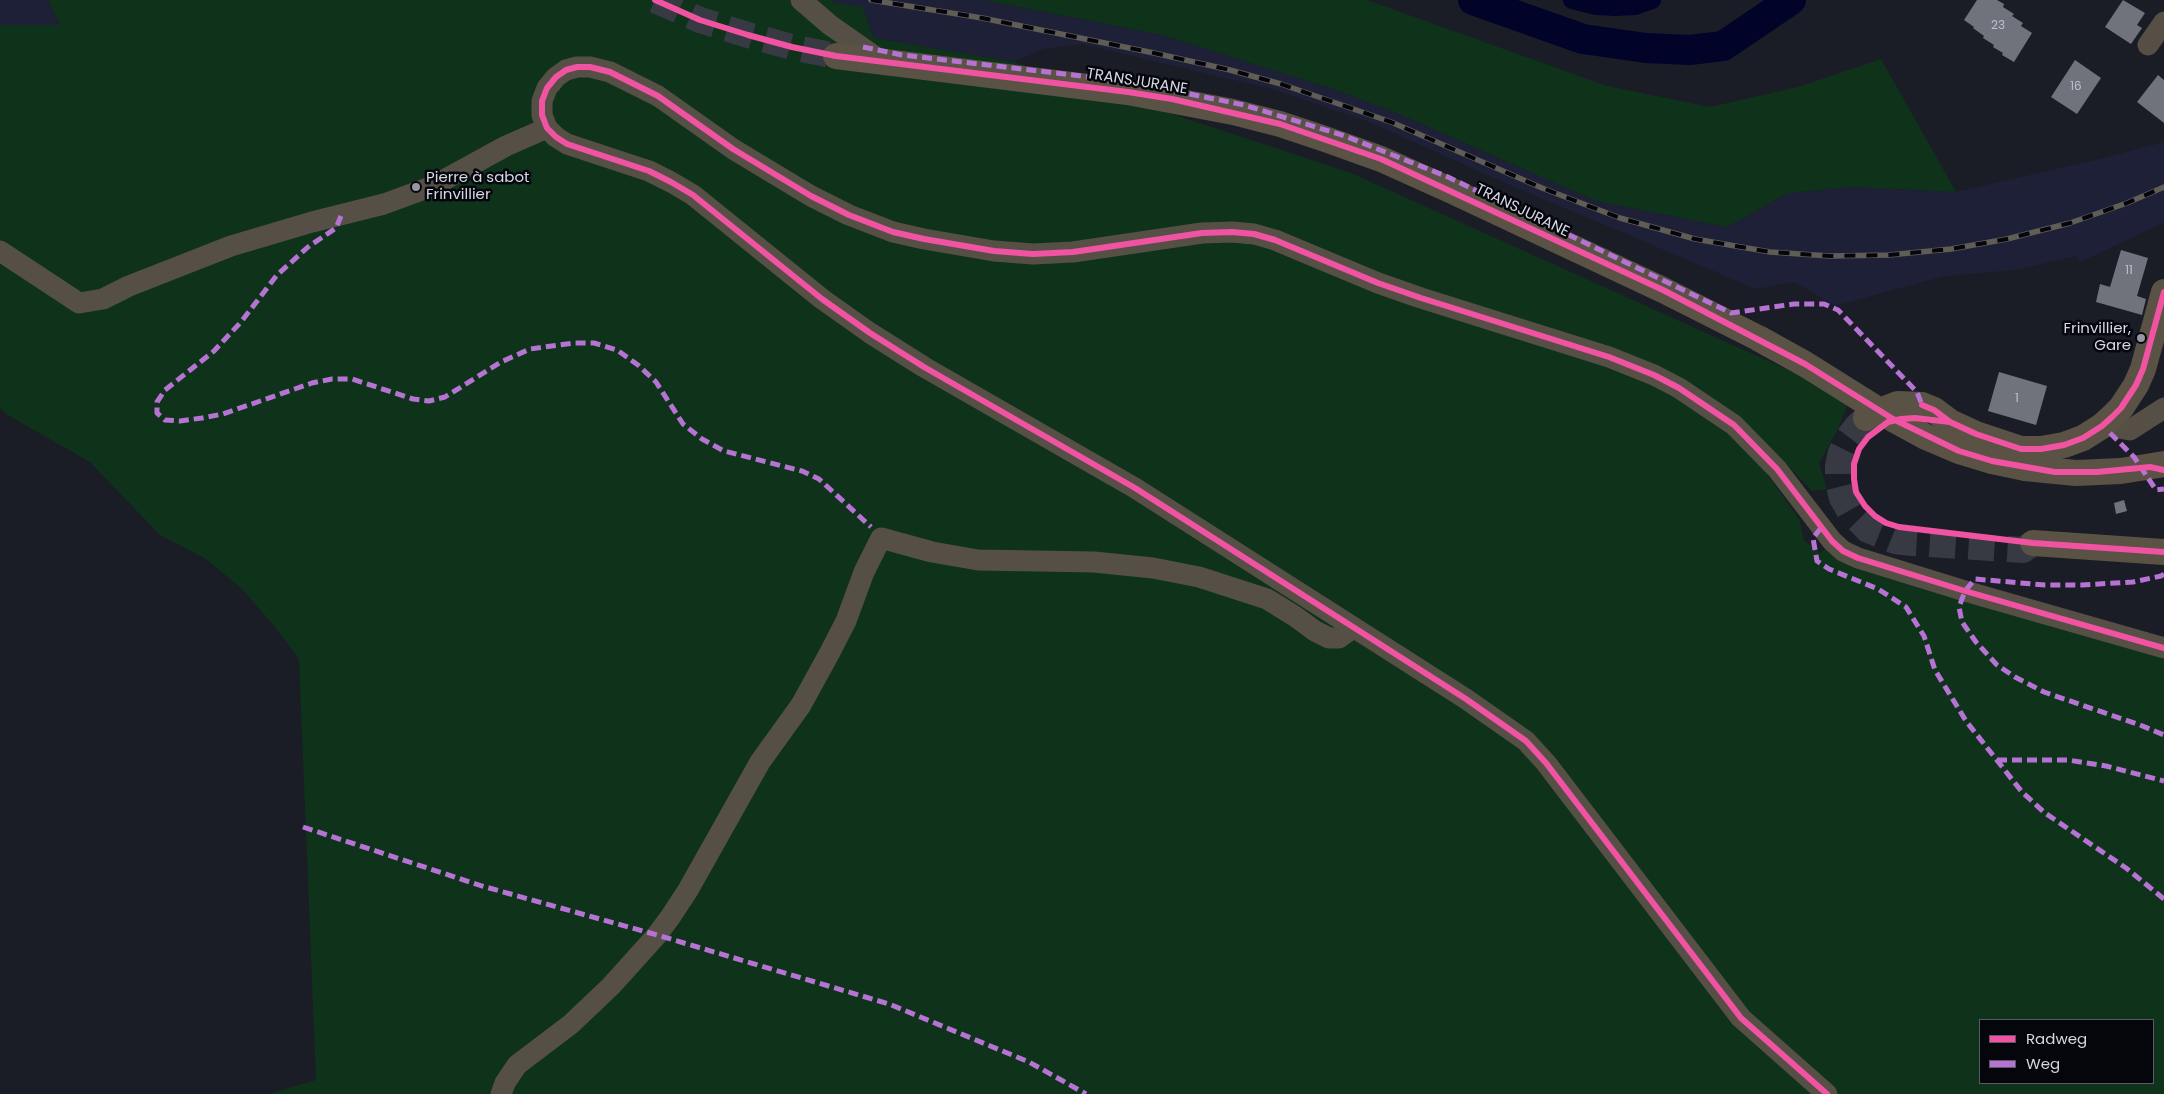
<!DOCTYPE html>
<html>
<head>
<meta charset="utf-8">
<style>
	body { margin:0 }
	#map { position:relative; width:2164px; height:1094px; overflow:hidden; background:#1b1d26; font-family:Poppins,sans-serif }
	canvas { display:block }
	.legend { position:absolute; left:1979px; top:1019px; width:175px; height:65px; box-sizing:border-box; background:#05060c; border:1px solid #595a63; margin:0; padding:6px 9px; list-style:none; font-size:15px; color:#d6d9e5 }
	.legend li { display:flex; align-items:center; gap:10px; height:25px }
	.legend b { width:25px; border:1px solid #595a63 }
</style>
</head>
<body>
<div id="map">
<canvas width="2164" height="1094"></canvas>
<ul class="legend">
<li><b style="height:6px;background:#f153a3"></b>Radweg</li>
<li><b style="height:6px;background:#b673d3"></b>Weg</li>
</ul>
</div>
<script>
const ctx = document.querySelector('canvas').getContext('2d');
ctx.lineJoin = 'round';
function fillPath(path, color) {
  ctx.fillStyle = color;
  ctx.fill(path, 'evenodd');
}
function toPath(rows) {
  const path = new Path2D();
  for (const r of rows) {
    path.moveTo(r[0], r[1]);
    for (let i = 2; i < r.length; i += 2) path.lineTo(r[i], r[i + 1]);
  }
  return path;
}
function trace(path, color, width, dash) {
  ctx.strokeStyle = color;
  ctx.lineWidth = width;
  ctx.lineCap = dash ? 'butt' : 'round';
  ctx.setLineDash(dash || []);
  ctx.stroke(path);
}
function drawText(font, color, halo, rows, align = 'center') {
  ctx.font = font + ' Poppins,sans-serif';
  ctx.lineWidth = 5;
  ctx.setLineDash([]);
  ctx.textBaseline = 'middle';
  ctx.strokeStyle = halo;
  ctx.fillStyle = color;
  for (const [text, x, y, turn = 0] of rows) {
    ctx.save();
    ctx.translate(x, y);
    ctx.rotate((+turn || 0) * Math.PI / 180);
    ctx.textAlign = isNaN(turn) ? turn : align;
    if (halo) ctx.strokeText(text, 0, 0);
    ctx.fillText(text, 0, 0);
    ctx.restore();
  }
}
const built = toPath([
	[0,0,48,0,60,26,0,25],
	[832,0,984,0,1162,35,1333,89,1397,113,1596,201,1727,227,1788,193,1853,187,1956,192,2104,158,2164,142,2164,222,2081,262,2076,256,2015,270,1944,276,1835,306,1795,282,1756,289,1503,182,1369,122,1271,89,1082,44,1043,49,1014,62,874,38,863,7,832,2]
]);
const green = toPath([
	[48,0,832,0,832,2,863,7,874,38,1014,62,1351,173,1806,378,1848,404,1837,431,1819,463,1827,489,1812,491,1775,452,1767,474,1799,519,1804,540,1820,553,1825,549,1832,555,2164,658,2164,1094,268,1094,316,1080,299,659,276,628,242,589,206,559,160,535,90,462,6,414,0,408,0,25,60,25],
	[1980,1020,2153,1020,2153,1083,1980,1083],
	[984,0,1367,0,1607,86,1710,107,1798,87,1881,59,1956,192,1853,187,1788,193,1727,227,1596,201,1397,113,1333,89,1162,35]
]);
const canal = toPath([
	[1572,0,1596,6,1615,7,1635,6,1652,0]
]);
const river = toPath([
	[1473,0,1583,39,1646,48,1690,50,1723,46,1791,0]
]);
const building = toPath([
	[1977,0,1997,0,2004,4,2003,7,2014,14,2012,16,2023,23,2021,26,2032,33,2014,62,2002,55,2003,53,1993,47,1994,45,1983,38,1984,36,1973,28,1974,27,1964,20],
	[2123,0,2145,13,2137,25,2142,28,2131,44,2105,27],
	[2075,60,2101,78,2077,114,2051,97],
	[2158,75,2164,80,2164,123,2137,102],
	[2121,250,2148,258,2137,296,2146,299,2142,315,2096,302,2100,284,2110,287],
	[1999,372,2047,386,2036,425,1988,411],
	[2124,500,2127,511,2116,514,2114,503]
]);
const majorTunnel = toPath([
	[655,0,700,20,748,35,792,47,836,56],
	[1866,418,1857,426,1848,438,1841,452,1838,466,1838,482,1842,498,1850,512,1868,530,1895,541,1912,543,2023,550,2033,543]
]);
const minor = toPath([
	[801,0,830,25,883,62],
	[2148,45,2164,22],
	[0,251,79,303,103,299,129,286,231,246,312,222,384,204,433,186,506,146,547,128],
	[2112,417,2124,429,2130,430,2164,408],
	[501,1094,505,1083,517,1065,571,1024,611,986,657,935,671,916,688,890,760,762,801,705,829,654,846,621,864,572,881,538,932,552,978,560,1094,562,1153,568,1199,577,1267,599,1296,617,1315,631,1329,638,1339,638,1353,628],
	[1827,1094,1741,1018,1546,763,1526,741,1466,699,1135,488,924,367,870,333,822,299,693,195,671,182,649,171,567,144,556,137,547,128,542,115,542,101,547,88,556,77,566,70,577,67,590,67,610,72,658,96,733,149,811,196,849,215,893,232,924,239,994,251,1033,254,1073,252,1202,233,1232,232,1254,234,1275,240,1378,283,1421,298,1609,357,1654,375,1679,388,1734,425,1777,469,1832,541,1843,551,1858,558,1965,591,2164,648]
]);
const major = toPath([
	[836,56,1128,92,1233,112,1280,124,1325,139,1381,159,1450,190,1663,290,1758,338,1805,364,1864,401],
	[1866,418,1877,412,1898,404,1922,405,1934,410,1950,422,1976,434,2021,449,2041,449,2064,445,2083,438,2102,426,2112,417,2121,408,2136,385,2143,369,2164,292],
	[1992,461,2025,468,2076,473,2121,471,2164,464],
	[2033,543,2164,552]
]);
const rail = toPath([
	[871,0,982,18,1154,53,1230,70,1281,84,1391,122,1542,188,1620,218,1695,239,1770,252,1830,256,1889,255,1951,249,2007,239,2070,223,2127,203,2164,187]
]);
const majorBridge = toPath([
	[1864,401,1893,419,1926,437,1959,451,1992,461]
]);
const quiet = toPath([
	[863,47,902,55,1081,76,1150,86,1244,105,1345,136,1448,177,1731,313,1794,304,1824,304,1838,310,1917,392,1922,405],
	[341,216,336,228,308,247,277,275,241,322,214,351,165,390,157,402,157,413,165,420,180,421,202,418,223,414,312,383,332,379,352,379,413,399,429,401,445,397,501,362,530,349,574,343,594,343,617,350,638,365,656,382,683,424,702,439,724,451,802,471,819,479,871,527],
	[2110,433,2134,457,2156,490,2164,489],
	[1821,528,1813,538,1817,561,1829,569,1878,589,1906,607,1924,636,1935,670,1966,721,2022,792,2045,813,2126,868,2164,899],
	[2164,574,2161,576,2133,582,2081,585,2045,585,1975,579,1965,591,1959,607,1962,622,1976,642,1997,665,2015,677,2044,692,2140,725,2164,735],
	[1997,760,2068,760,2106,766,2164,781],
	[303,827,482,886,657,935,889,1004,1029,1062,1086,1094]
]);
const cycleway = toPath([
	[655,0,700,20,748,35,792,47,836,56,1128,92,1172,99,1280,124,1381,159,1663,290,1805,364,1893,419,1959,451,1992,461,2055,472,2097,472,2150,467,2164,470],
	[1922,405,1934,410,1950,422,1976,434,2021,449,2041,449,2064,445,2083,438,2102,426,2112,417,2121,408,2136,385,2143,369,2164,292],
	[1950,422,1915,418,1901,419,1888,422,1868,437,1859,449,1854,464,1854,479,1856,492,1865,506,1875,516,1886,523,1899,527,2033,543,2164,552],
	[1827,1094,1741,1018,1546,763,1526,741,1466,699,1135,488,924,367,870,333,822,299,693,195,671,182,649,171,567,144,556,137,547,128,542,115,542,101,547,88,556,77,566,70,577,67,590,67,610,72,658,96,733,149,811,196,849,215,893,232,924,239,994,251,1033,254,1073,252,1202,233,1232,232,1254,234,1275,240,1378,283,1421,298,1609,357,1654,375,1679,388,1734,425,1777,469,1832,541,1843,551,1858,558,1965,591,2164,648]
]);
const markers = [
	[416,187,5,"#9597a2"],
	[2141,338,5,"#9597a2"]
];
const numberNames = [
	["23",1998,26],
	["16",2076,87],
	["11",2129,271],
	["1",2017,399]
];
const streetNames = [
	["TRANSJURANE",1137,82,9],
	["TRANSJURANE",1522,211,26]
];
const poiNames = [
	["Pierre à sabot",426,178],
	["Frinvillier",426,195],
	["Frinvillier,",2131,329,"right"],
	["Gare",2131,346,"right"]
];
fillPath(built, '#1d2036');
fillPath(green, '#0e331a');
trace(canal, '#020329', 18);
trace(river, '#020329', 30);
fillPath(building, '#71737c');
trace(majorTunnel, '#373943', 26, [26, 13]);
trace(minor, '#564f46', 21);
trace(major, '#5a5244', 26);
trace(rail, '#605d57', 5.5);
trace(rail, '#05060c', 4, [11]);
trace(majorBridge, '#5a5244', 26);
trace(quiet, '#b673d3', 5, [10, 5]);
trace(cycleway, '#f153a3', 6);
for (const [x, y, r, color] of markers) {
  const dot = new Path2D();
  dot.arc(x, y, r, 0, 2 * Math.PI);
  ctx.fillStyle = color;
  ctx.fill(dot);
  trace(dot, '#05060c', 2);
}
drawText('12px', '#bdc0cb', null, numberNames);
drawText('15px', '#d6d9e5', '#05060c', streetNames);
drawText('15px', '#d6d9e5', '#05060c', poiNames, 'left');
</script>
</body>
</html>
